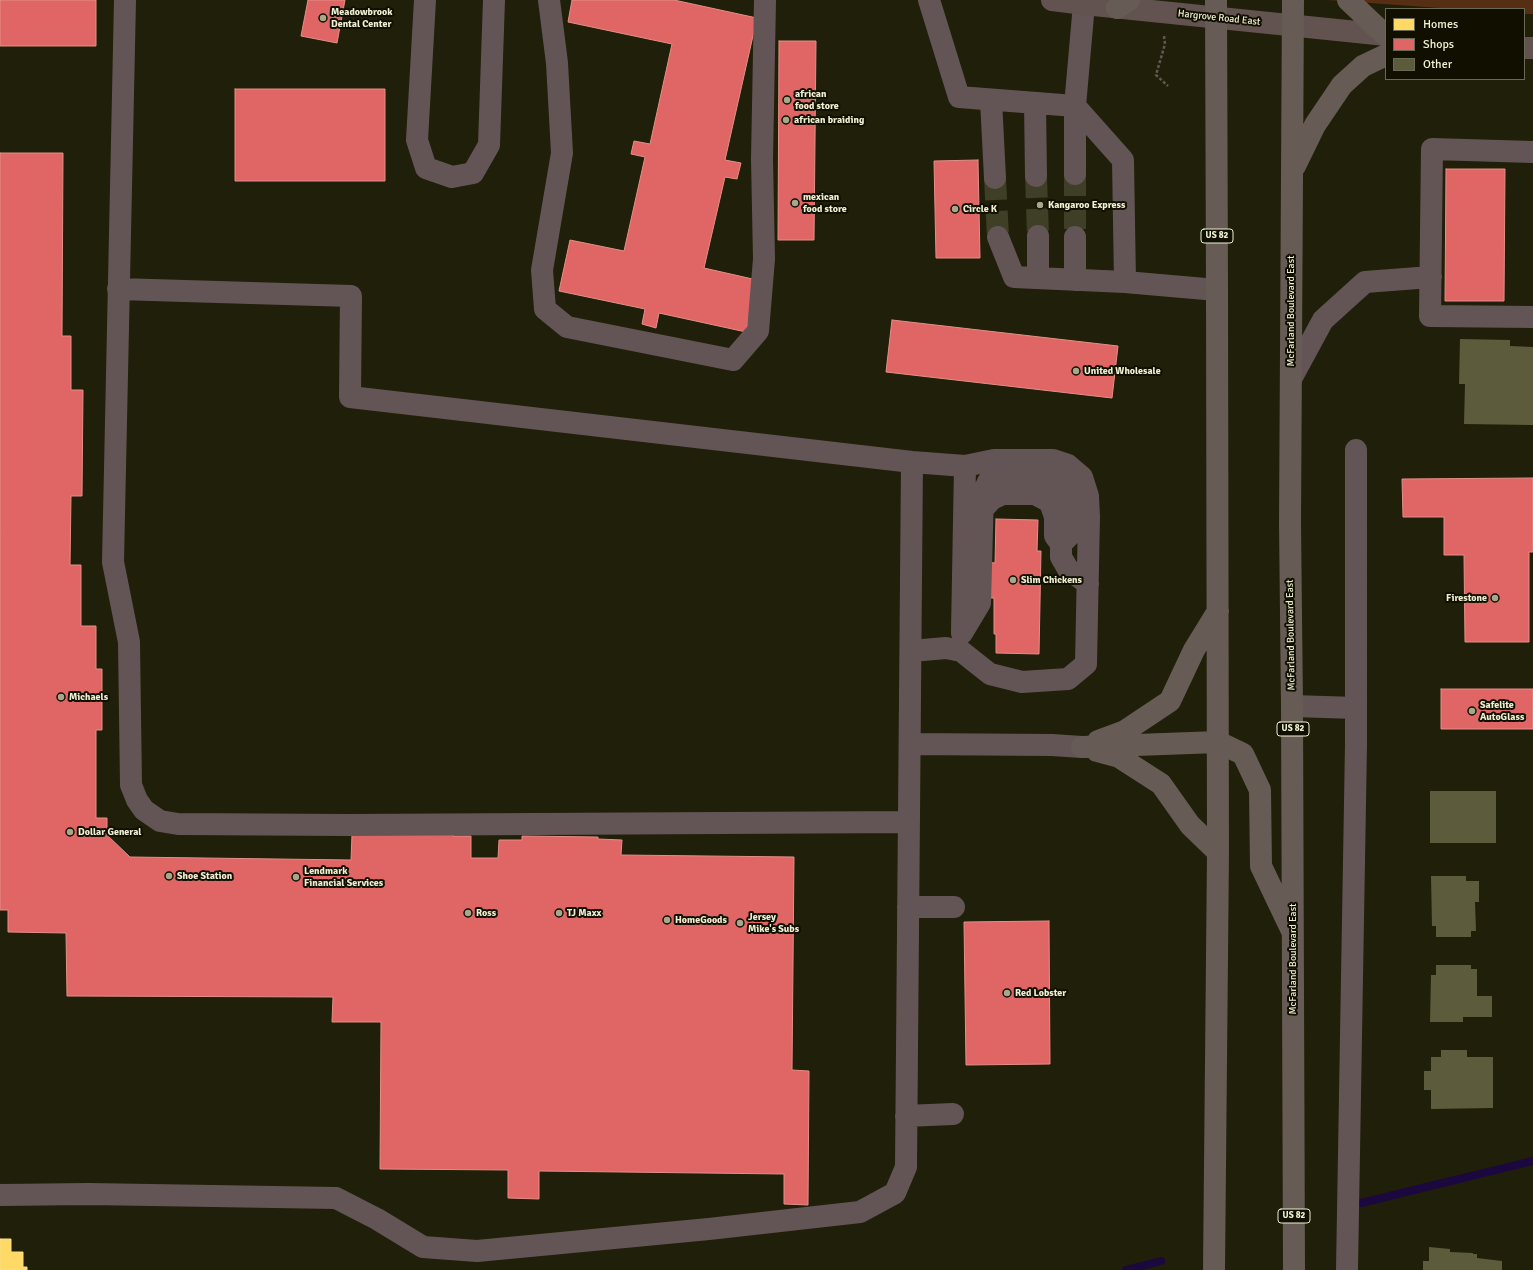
<!DOCTYPE html>
<html>
<head>
<meta charset="utf-8">
<style>
	body { margin:0 }
	#map { position:relative; width:1533px; height:1270px; overflow:hidden; background:#201f09; font-family:Signika,sans-serif }
	canvas { display:block }
	.legend { position:absolute; left:1385px; top:8px; width:140px; height:72px; box-sizing:border-box; background:#111000; border:1px solid #6a6a54; margin:0; padding:5px 7px; list-style:none; font-size:12px; color:#eff0d3 }
	.legend li { display:flex; align-items:center; gap:8px; height:20px }
	.legend b { width:20px; border:1px solid #6a6a54 }
</style>
</head>
<body>
<div id="map">
<canvas width="1533" height="1270"></canvas>
<ul class="legend">
<li><b style="height:11px;background:#ffd966"></b>Homes</li>
<li><b style="height:11px;background:#e06666"></b>Shops</li>
<li><b style="height:11px;background:#5c5c3d"></b>Other</li>
</ul>
</div>
<script>
const ctx = document.querySelector('canvas').getContext('2d');
ctx.lineJoin = 'round';
function fillPath(path, color) {
  ctx.fillStyle = color;
  ctx.fill(path, 'evenodd');
}
function toPath(rows) {
  const path = new Path2D();
  for (const r of rows) {
    path.moveTo(r[0], r[1]);
    for (let i = 2; i < r.length; i += 2) path.lineTo(r[i], r[i + 1]);
  }
  return path;
}
function trace(path, color, width, dash) {
  ctx.strokeStyle = color;
  ctx.lineWidth = width;
  ctx.lineCap = dash ? 'butt' : 'round';
  ctx.setLineDash(dash || []);
  ctx.stroke(path);
}
function drawText(font, color, halo, rows, align = 'center') {
  ctx.font = font + ' Signika,sans-serif';
  ctx.lineWidth = 4;
  ctx.setLineDash([]);
  ctx.textBaseline = 'middle';
  ctx.strokeStyle = halo;
  ctx.fillStyle = color;
  for (const [text, x, y, turn = 0] of rows) {
    ctx.save();
    ctx.translate(x, y);
    ctx.rotate((+turn || 0) * Math.PI / 180);
    ctx.textAlign = isNaN(turn) ? turn : align;
    if (halo) ctx.strokeText(text, 0, 0);
    ctx.fillText(text, 0, 0);
    ctx.restore();
  }
}
const green = toPath([
	[1327,0,1533,0,1533,14,1524,14,1524,9,1454,9]
]);
const homes = toPath([
	[0,1239,11,1239,11,1252,23,1252,23,1267,27,1267,27,1270,0,1270,0,1239]
]);
const shops = toPath([
	[0,0,96,0,96,46,0,46,0,0],
	[308,0,345,0,337,43,301,36,308,0],
	[572,0,674,0,757,18,725,160,741,163,737,179,725,177,704,268,757,280,746,332,659,313,656,328,642,324,645,309,559,291,570,240,624,251,645,157,631,154,634,141,650,144,672,44,568,22,572,0],
	[779,41,816,41,814,240,778,240,779,41],
	[235,89,385,89,385,181,235,181,235,89],
	[0,153,63,153,62,336,71,336,71,390,83,390,82,496,71,496,70,565,81,565,81,626,96,626,96,669,102,669,102,730,96,730,96,818,107,818,107,835,130,857,351,860,352,835,453,833,453,836,471,836,471,858,498,858,499,840,522,840,522,836,598,837,598,839,622,840,621,855,794,857,792,1070,809,1071,808,1205,784,1204,784,1174,539,1171,539,1199,508,1198,508,1170,380,1169,381,1022,332,1022,333,997,67,996,66,933,8,932,8,910,0,910,0,153],
	[978,160,980,258,936,258,934,161,978,160],
	[1446,169,1505,169,1504,301,1445,301,1446,169],
	[892,320,1118,346,1112,398,886,372,892,320],
	[1533,478,1533,552,1529,552,1529,642,1465,642,1464,555,1444,555,1444,517,1403,517,1402,479,1533,478],
	[996,519,1038,520,1037,551,1041,551,1039,654,996,653,996,634,994,634,994,598,986,598,986,562,995,563,996,519],
	[1441,689,1533,689,1533,729,1441,729,1441,689],
	[1049,921,1050,1064,966,1065,964,922,1049,921]
]);
const stream = toPath([
	[1361,1203,1533,1161],
	[1126,1270,1161,1261]
]);
const building = toPath([
	[1460,339,1510,340,1510,346,1533,347,1533,425,1464,424,1465,384,1459,384],
	[1430,791,1496,791,1496,843,1430,843],
	[1431,876,1466,876,1466,881,1479,881,1479,902,1475,902,1476,931,1471,931,1471,937,1436,937,1436,926,1432,926],
	[1436,965,1471,965,1471,969,1477,969,1477,996,1492,996,1492,1017,1463,1017,1463,1022,1430,1022,1431,975,1436,975],
	[1441,1050,1467,1050,1467,1057,1493,1057,1493,1108,1431,1109,1431,1090,1424,1090,1424,1071,1431,1071,1431,1057,1441,1057],
	[1429,1247,1450,1249,1450,1252,1473,1253,1473,1254,1477,1254,1477,1258,1502,1261,1502,1270,1423,1270,1423,1261,1429,1261]
]);
const minorTunnel = toPath([
	[1075,174,1075,237],
	[1036,176,1038,236],
	[995,178,998,237]
]);
const path = toPath([
	[1164,36,1165,44,1156,75,1168,86]
]);
const minor = toPath([
	[125,0,113,562,129,642,131,785,137,800,144,810,160,821,178,824,348,825,908,822],
	[425,0,417,140,426,168,452,177,473,173,489,145,494,0],
	[549,0,557,63,562,153,542,270,545,309,567,327,733,360,758,331,764,259,762,159,765,0],
	[929,0,959,97,1075,106,1123,160,1125,282,1217,290],
	[991,100,995,178],
	[1035,103,1036,176],
	[1533,152,1432,149,1430,316,1533,317],
	[1075,174,1075,106,1084,4],
	[1038,236,1038,278],
	[998,237,1014,277,1125,282],
	[1075,237,1075,280],
	[118,289,351,296,350,397,912,462,965,466,994,460,1053,460,1068,465,1082,477,1088,496,1089,517,1086,664,1068,679,1022,682,990,674,961,651,946,648,911,651],
	[1291,379,1323,320,1365,282,1431,277],
	[982,510,992,499,1003,494,1035,494,1050,502,1055,517,1055,536,1061,544,1061,557,1068,569,1088,584],
	[962,631,965,466],
	[962,633,980,603,983,493,988,482,1000,475,1048,476,1062,486,1069,500,1069,536,1061,544],
	[1292,706,1356,708],
	[910,744,1052,745,1082,747],
	[908,907,954,907],
	[906,1116,953,1114],
	[0,1195,89,1194,336,1198,377,1219,423,1247,477,1251,709,1229,860,1212,895,1193,906,1167,912,462],
	[1347,1270,1356,744,1356,450]
]);
const major = toPath([
	[1052,0,1084,4,1386,35],
	[1524,48,1533,48]
]);
const highway = toPath([
	[1293,0,1290,523,1292,706,1294,1270],
	[1348,0,1385,35],
	[1117,8,1129,0],
	[1295,166,1315,125,1342,85,1363,66,1386,55],
	[1098,741,1125,731,1170,701,1194,650,1218,611],
	[1082,747,1218,742,1243,754,1260,790,1261,866,1291,929],
	[1097,751,1119,757,1161,784,1190,825,1218,852],
	[1214,1270,1218,852,1217,290,1216,0]
]);
const markers = [
	[323,18,4,"#a7a78c"],
	[787,100,4,"#a7a78c"],
	[786,120,4,"#a7a78c"],
	[795,203,4,"#a7a78c"],
	[1040,205,4,"#a7a78c"],
	[955,209,4,"#a7a78c"],
	[1076,371,4,"#a7a78c"],
	[1013,580,4,"#a7a78c"],
	[1495,598,4,"#a7a78c"],
	[61,697,4,"#a7a78c"],
	[1472,711,4,"#a7a78c"],
	[70,832,4,"#a7a78c"],
	[169,876,4,"#a7a78c"],
	[296,877,4,"#a7a78c"],
	[468,913,4,"#a7a78c"],
	[559,913,4,"#a7a78c"],
	[667,920,4,"#a7a78c"],
	[740,923,4,"#a7a78c"],
	[1007,993,4,"#a7a78c"]
];
const shields = [
	[1217,236,32],
	[1293,729,32],
	[1294,1216,32]
];
const shieldNames = [
	["US 82",1217,236],
	["US 82",1293,729],
	["US 82",1294,1216]
];
const poiNames = [
	["Meadowbrook",331,12],
	["Dental Center",331,24],
	["african",795,94],
	["food store",795,106],
	["african braiding",794,120],
	["mexican",803,197],
	["food store",803,209],
	["Kangaroo Express",1048,205],
	["Circle K",963,209],
	["United Wholesale",1084,371],
	["Slim Chickens",1021,580],
	["Firestone",1487,598,"right"],
	["Michaels",69,697],
	["Safelite",1480,705],
	["AutoGlass",1480,717],
	["Dollar General",78,832],
	["Lendmark",304,871],
	["Financial Services",304,883],
	["Shoe Station",177,876],
	["Ross",476,913],
	["TJ Maxx",567,913],
	["Jersey",748,917],
	["Mike's Subs",748,929],
	["HomeGoods",675,920],
	["Red Lobster",1015,993]
];
const streetNames = [
	["Hargrove Road East",1219,18,6],
	["McFarland Boulevard East",1291,311,-90],
	["McFarland Boulevard East",1291,635,-91],
	["McFarland Boulevard East",1293,959,-90]
];
fillPath(green, '#562e14');
fillPath(homes, '#ffd966');
trace(homes, '#fae087', 1);
fillPath(shops, '#e06666');
trace(shops, '#e48f87', 1);
trace(stream, '#1a083e', 8);
fillPath(building, '#5c5c3d');
trace(minorTunnel, '#3f3e27', 22, [22, 11]);
trace(path, '#615853', 2.5, [3, 2]);
trace(minor, '#635556', 22);
trace(major, '#635350', 22);
trace(highway, '#665b55', 22);
for (const [x, y, r, color] of markers) {
  const dot = new Path2D();
  dot.arc(x, y, r, 0, 2 * Math.PI);
  ctx.fillStyle = color;
  ctx.fill(dot);
  trace(dot, '#111000', 1.5);
}
for (const [x, y, w] of shields) {
  const box = new Path2D();
  box.roundRect(x - w / 2, y - 7, w, 14, 3);
  ctx.fillStyle = '#111000';
  ctx.fill(box);
  trace(box, '#eff0d3', 1);
}
drawText('bold 9px', '#eff0d3', null, shieldNames);
drawText('bold 10px', '#eff0d3', '#111000', poiNames, 'left');
drawText('10px', '#eff0d3', '#111000', streetNames);
</script>
</body>
</html>
